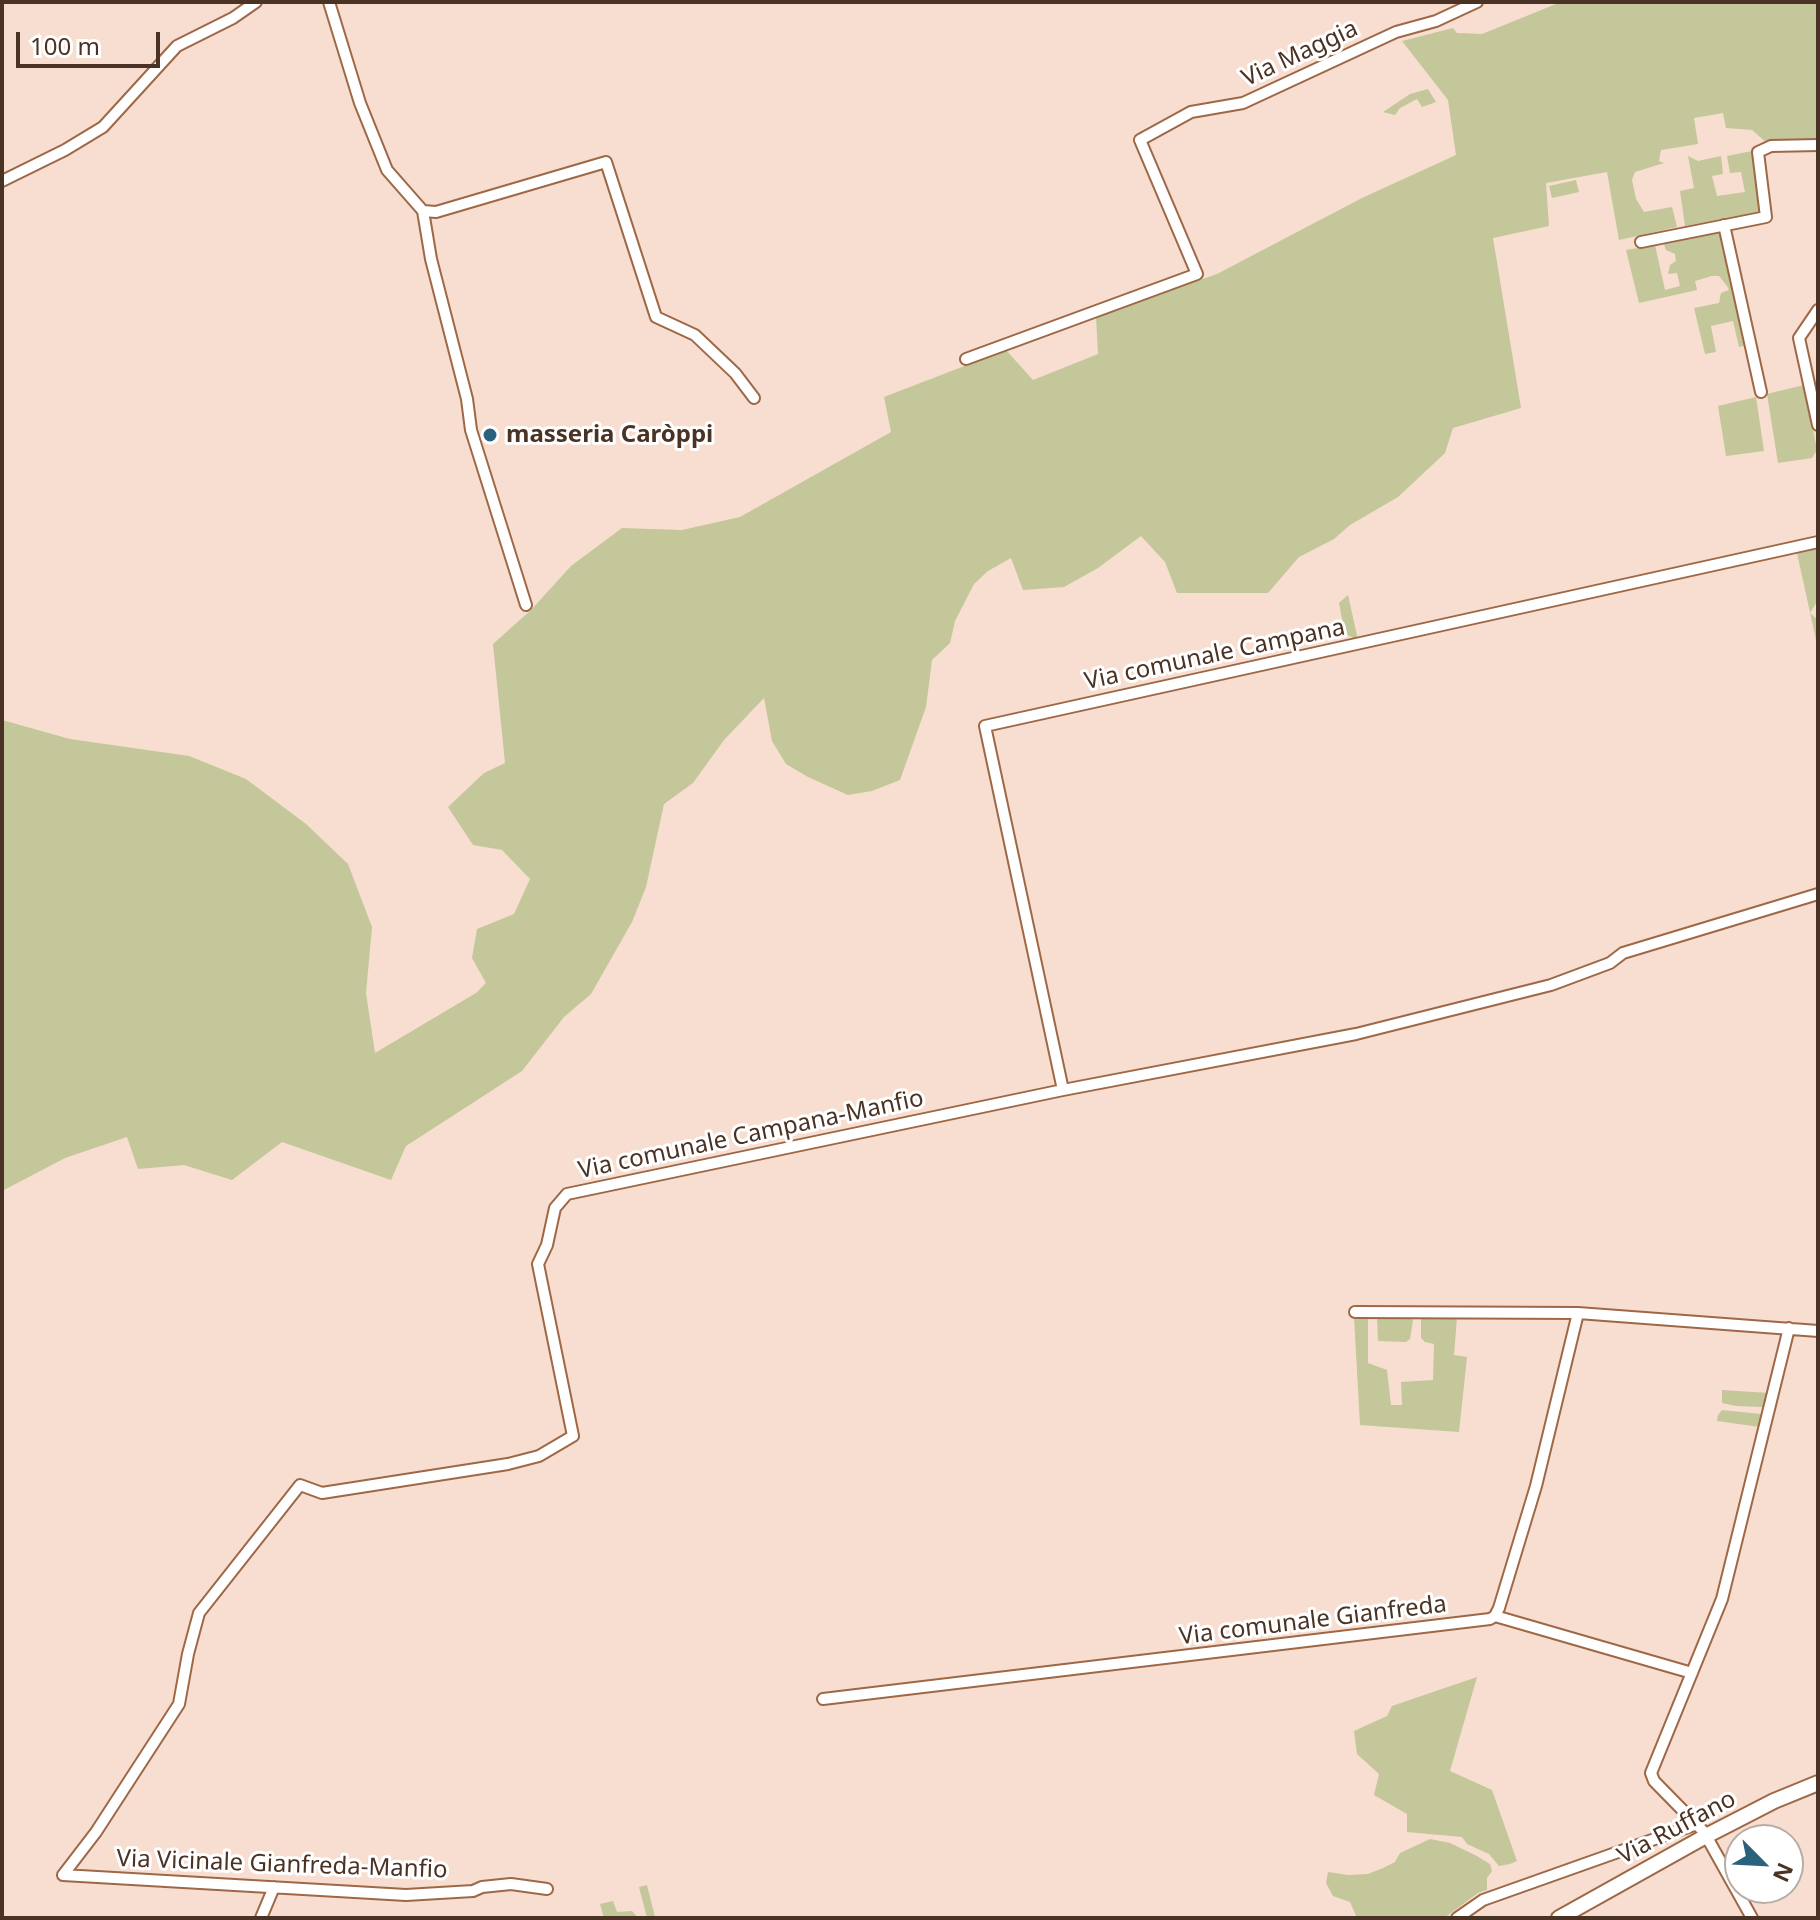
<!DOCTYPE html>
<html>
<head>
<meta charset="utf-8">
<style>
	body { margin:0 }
	#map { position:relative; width:1820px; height:1920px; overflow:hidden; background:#f7ded0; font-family:"Noto Sans",sans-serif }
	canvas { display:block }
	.frame { position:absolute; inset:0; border:4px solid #4a3224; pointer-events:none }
	.north { position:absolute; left:1724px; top:1824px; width:80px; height:80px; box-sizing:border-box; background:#fff; border:2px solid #b7ada7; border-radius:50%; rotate:114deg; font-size:22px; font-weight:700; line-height:32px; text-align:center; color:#4a3224 }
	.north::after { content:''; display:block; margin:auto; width:28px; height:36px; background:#2a617c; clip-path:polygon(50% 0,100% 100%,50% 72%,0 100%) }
	.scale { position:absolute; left:16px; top:32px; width:144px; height:36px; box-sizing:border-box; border:4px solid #4a3224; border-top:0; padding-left:10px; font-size:24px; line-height:28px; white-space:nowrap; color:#4a3224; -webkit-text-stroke:6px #fff; paint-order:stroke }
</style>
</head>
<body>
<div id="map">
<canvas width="1820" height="1920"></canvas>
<div class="frame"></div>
<div class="north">N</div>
<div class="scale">100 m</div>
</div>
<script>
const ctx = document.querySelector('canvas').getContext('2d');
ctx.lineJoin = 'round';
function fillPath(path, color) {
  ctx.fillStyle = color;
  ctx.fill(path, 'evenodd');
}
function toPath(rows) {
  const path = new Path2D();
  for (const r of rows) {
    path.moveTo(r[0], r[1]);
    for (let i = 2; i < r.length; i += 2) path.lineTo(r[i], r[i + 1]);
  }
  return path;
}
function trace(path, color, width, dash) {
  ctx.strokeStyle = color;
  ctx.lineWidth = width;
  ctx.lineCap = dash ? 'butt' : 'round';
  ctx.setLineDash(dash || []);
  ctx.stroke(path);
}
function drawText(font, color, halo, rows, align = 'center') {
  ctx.font = font + ' "Noto Sans",sans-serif';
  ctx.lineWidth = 6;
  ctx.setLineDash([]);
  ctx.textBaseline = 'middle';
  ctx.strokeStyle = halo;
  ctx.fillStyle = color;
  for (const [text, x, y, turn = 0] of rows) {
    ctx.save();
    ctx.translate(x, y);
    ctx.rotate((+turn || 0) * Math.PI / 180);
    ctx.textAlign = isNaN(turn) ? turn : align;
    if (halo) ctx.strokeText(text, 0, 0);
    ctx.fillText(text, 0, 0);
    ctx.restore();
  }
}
const green = toPath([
	[1561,2,1818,2,1818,142,1767,143,1752,130,1726,128,1723,113,1694,118,1698,144,1661,150,1659,161,1664,163,1635,172,1632,180,1636,199,1644,212,1672,207,1677,227,1619,240,1607,172,1546,183,1549,226,1493,238,1521,408,1453,428,1445,453,1398,497,1350,525,1334,539,1299,557,1268,593,1177,593,1165,562,1141,536,1098,568,1064,587,1023,590,1011,558,988,571,974,584,955,621,950,643,932,660,926,707,900,780,872,791,848,795,808,777,786,764,772,741,764,698,724,740,693,783,664,804,646,887,632,922,591,994,564,1017,522,1071,406,1146,391,1180,282,1142,232,1180,184,1165,138,1169,127,1137,65,1158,2,1191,2,720,70,739,189,756,246,779,306,824,348,864,372,927,366,993,375,1053,476,993,486,983,472,958,477,929,514,914,530,879,502,850,473,845,448,807,484,773,505,763,493,644,531,610,571,566,622,528,682,530,740,517,891,432,884,397,1006,350,1033,380,1098,354,1096,316,1217,274,1362,198,1456,155,1448,100,1402,41,1453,28,1457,33,1482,34],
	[1428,89,1436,102,1422,107,1417,99,1400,108,1395,115,1383,112,1410,94],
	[1752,151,1762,211,1685,226,1680,191,1694,188,1688,156,1698,161,1721,156,1723,174,1712,176,1717,196,1745,192,1741,172,1730,173,1727,156],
	[1576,180,1579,192,1552,198,1549,186],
	[1721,230,1744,346,1739,347,1733,321,1711,326,1716,352,1705,354,1694,308,1719,303,1721,293,1729,290,1727,286,1719,276,1712,276,1695,281,1697,290,1639,303,1626,250,1655,245,1665,290,1680,286,1677,273,1668,274,1670,265,1676,261,1675,254,1666,250,1663,242],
	[1804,385,1817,450,1812,458,1778,463,1767,394],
	[1756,397,1764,451,1726,456,1718,406],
	[1818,548,1818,600,1810,613,1818,620,1818,649,1797,553],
	[1348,595,1358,640,1345,634,1339,603],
	[1421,1316,1457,1317,1454,1355,1467,1357,1459,1432,1360,1425,1354,1317,1368,1317,1368,1363,1387,1370,1391,1405,1402,1405,1401,1382,1433,1380,1434,1344,1425,1342,1421,1338],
	[1377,1317,1410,1317,1413,1321,1410,1339,1406,1342,1378,1341],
	[1722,1390,1769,1393,1766,1404,1762,1407,1736,1406,1722,1403],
	[1722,1410,1761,1414,1763,1416,1760,1427,1717,1421,1718,1415],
	[1477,1677,1450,1771,1492,1790,1517,1861,1510,1864,1499,1866,1489,1854,1467,1844,1462,1837,1407,1832,1407,1814,1374,1795,1379,1774,1357,1754,1354,1731,1387,1716,1392,1706],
	[1430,1839,1450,1843,1475,1855,1490,1864,1492,1871,1487,1878,1487,1890,1478,1893,1444,1918,1357,1918,1350,1902,1333,1896,1326,1883,1328,1872,1348,1875,1368,1874,1383,1868,1395,1862,1400,1853],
	[647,1885,655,1917,653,1918,647,1918,639,1887],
	[613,1901,617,1912,632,1911,638,1918,604,1918,600,1904]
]);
const street = toPath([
	[329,2,360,103,387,170,423,211,436,212,606,162,656,317,695,335,735,373,754,398],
	[2,181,65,150,103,127,177,46,233,18,256,2],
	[423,211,431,259,467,399,471,430,526,605],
	[1724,225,1761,392],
	[1641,242,1766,217,1758,152,1771,146,1818,145],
	[1818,310,1799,338,1818,425],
	[966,359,1197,274,1140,140,1191,112,1243,103,1396,32,1436,21,1477,2],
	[1063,1090,985,726,1818,542],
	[1355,1312,1578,1313,1818,1331],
	[1495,1616,1692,1673],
	[823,1699,1490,1619,1495,1616,1499,1608,1536,1486,1578,1313],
	[63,1875,96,1832,179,1704,188,1654,199,1613,300,1485,322,1493,508,1464,539,1456,573,1436,538,1264,547,1245,555,1208,567,1194,1063,1090,1356,1034,1551,985,1610,963,1623,953,1818,894],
	[63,1875,406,1895,473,1891,482,1887,511,1884,547,1889],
	[261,1918,274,1887],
	[1457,1918,1483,1900,1697,1824],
	[1752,1918,1704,1832,1654,1781,1651,1773,1722,1599,1789,1328]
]);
const secondary = toPath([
	[1559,1918,1706,1836,1774,1801,1818,1783]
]);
const markers = [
	[490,435,8,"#2a617c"]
];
const streetNames = [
	["Via Maggia",1300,54,-25],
	["Via comunale Campana",1215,655,-12],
	["Via comunale Campana-Manfio",751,1135,-12],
	["Via comunale Gianfreda",1313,1621,-7],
	["Via Ruffano",1677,1828,-28],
	["Via Vicinale Gianfreda-Manfio",282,1865,2]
];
const poiNames = [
	["masseria Caròppi",506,435]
];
fillPath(green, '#c3c799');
trace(street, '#9e6847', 14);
trace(secondary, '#9e6847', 18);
trace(street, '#fff', 10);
trace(secondary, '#fff', 14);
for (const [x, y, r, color] of markers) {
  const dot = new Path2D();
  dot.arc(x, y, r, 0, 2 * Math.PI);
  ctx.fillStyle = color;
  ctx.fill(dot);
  trace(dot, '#fff', 3);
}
drawText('24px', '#4a3224', '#fff', streetNames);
drawText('bold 24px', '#4a3224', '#fff', poiNames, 'left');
</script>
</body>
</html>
